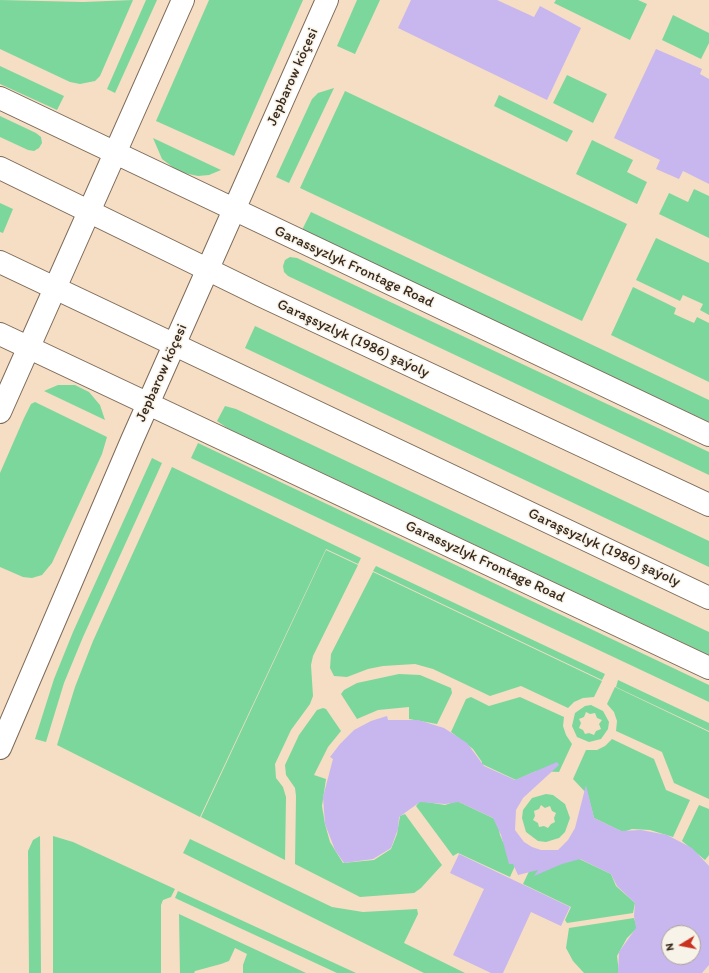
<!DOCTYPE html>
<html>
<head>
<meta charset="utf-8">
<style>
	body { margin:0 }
	#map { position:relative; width:709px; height:973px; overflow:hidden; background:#f5dec3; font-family:Itim,sans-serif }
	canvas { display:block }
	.north { position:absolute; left:661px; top:925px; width:40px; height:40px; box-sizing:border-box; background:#f7f3e8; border:1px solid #aca397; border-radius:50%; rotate:260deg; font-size:11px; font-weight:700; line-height:16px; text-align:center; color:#3b2a1e }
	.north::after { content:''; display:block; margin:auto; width:14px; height:18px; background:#c8321e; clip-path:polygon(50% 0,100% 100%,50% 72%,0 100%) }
</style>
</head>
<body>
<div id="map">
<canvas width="709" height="973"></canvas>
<div class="north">N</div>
</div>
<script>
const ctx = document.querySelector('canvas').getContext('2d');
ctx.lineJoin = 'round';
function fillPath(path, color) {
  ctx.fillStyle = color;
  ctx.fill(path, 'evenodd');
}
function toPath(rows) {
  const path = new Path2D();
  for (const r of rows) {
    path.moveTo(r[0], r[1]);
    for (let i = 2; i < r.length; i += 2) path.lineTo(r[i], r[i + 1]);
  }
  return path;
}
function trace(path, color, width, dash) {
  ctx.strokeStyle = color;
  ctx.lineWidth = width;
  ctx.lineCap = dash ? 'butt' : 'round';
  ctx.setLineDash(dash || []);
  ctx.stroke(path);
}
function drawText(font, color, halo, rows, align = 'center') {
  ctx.font = font + ' Itim,sans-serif';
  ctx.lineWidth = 3;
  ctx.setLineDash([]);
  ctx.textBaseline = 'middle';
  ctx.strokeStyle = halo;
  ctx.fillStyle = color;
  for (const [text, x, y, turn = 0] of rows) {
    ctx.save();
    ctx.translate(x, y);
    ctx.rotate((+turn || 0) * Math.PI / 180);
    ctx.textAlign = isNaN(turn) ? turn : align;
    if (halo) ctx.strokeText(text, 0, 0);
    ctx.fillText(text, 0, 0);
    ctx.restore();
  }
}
const green = toPath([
	[0,0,83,2,133,0,100,76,95,81,80,84,70,82,0,49],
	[146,0,157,0,115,93,107,89],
	[209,0,303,0,234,156,156,121],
	[357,0,380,0,355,54,337,46],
	[556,0,638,0,647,4,630,40,554,3],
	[673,15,709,33,709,43,701,59,662,40],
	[0,66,64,96,57,110,0,84],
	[567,75,607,94,593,123,553,103],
	[334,88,289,183,276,177,312,99,318,93],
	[345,91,627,224,582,321,300,188],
	[499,95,573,131,567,142,494,106],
	[0,116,36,133,41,137,42,143,39,148,34,151,28,150,0,137],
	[153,138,221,170,209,175,198,176,179,172,162,159],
	[592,140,633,160,627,172,647,182,637,204,576,174],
	[694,189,709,196,709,238,659,214,669,193,688,202],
	[0,203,13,209,3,233,0,232],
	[311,212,709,400,709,422,302,230],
	[656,238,709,263,709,315,700,310,703,304,683,295,680,301,636,280],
	[290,257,297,258,709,452,709,475,288,276,284,272,283,266,285,260],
	[633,287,676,308,674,314,694,323,697,317,709,323,709,382,611,335],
	[255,326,709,541,709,567,245,348],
	[58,385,75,385,89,392,100,405,105,420,44,391],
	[35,402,107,437,102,454,52,563,42,575,32,578,23,577,0,567,0,473,24,418,31,404],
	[225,406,236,409,709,632,709,655,227,428,217,421],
	[198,443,709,685,709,702,191,458],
	[152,458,162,463,83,637,64,683,46,742,35,739,54,679,73,632],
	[172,467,361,558,358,564,326,549,200,817,57,745,75,687,93,641],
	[326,550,358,565,313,656,311,665,313,696,310,704,291,730,275,764,276,778,283,787,286,797,285,860,201,817],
	[376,566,605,674,602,680,373,571],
	[373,572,602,681,594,697,583,698,574,702,568,708,521,686,490,696,433,669,415,664,383,666,368,669,347,677,334,676,330,668,331,654],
	[399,674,420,675,451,688,452,693,437,724,409,719,409,707,378,710,357,719,341,694,344,690,357,683],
	[618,680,709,723,709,731,616,687],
	[615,687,709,732,709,799,674,783,662,752,616,731,617,721,614,712,607,704],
	[471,697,489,706,520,697,564,717,563,726,566,735,572,744,559,772,536,771,516,780,482,764,482,762,473,749,451,732,466,699],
	[591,705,603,711,609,722,608,729,601,739,589,742,577,737,572,726,575,713,585,706],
	[586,712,590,714,595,713,597,718,602,720,599,724,601,729,596,731,594,735,589,733,585,734,583,730,579,728,581,723,579,719,584,717],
	[323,708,326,709,341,731,328,747,314,775,326,779,322,806,325,824,330,842,343,863,374,860,391,849,397,834,400,816,405,814,442,865,421,888,414,893,360,897,295,864,296,796,295,788,286,775,285,765,299,735,317,710],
	[612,739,654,759,666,790,690,800,673,837,650,830,632,829,623,832,594,818,588,795,573,779,586,750,597,750,605,746],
	[546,794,553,795,565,804,570,818,565,832,559,838,546,842,538,841,526,832,522,818,523,810,532,798],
	[541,805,545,808,550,806,552,811,556,813,554,818,555,822,551,824,548,828,544,826,539,827,538,823,533,820,535,816,534,811,539,809],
	[420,801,445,805,457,801,497,820,500,835,503,842,518,859,510,877,458,853,453,856,416,806],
	[699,805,709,809,709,855,705,860,682,841],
	[40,836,41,973,29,973,28,851,33,840],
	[53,836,73,842,175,889,171,897,163,900,161,905,161,973,53,973],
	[190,839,332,907,363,912,417,909,418,914,404,943,465,973,424,973,183,853],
	[575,857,611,874,616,886,635,903,633,913,567,923,565,920,571,907,523,884,532,865,554,866],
	[178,891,356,973,337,973,175,898],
	[179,914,306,973,243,973,243,965,247,954,235,948,229,961,221,964,195,971,194,973,180,973],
	[634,918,637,928,627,938,617,956,619,973,584,973,573,961,566,948,569,928]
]);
const building = toPath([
	[411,0,497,0,534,17,540,6,581,28,547,100,398,28],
	[656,49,702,69,700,74,709,79,709,184,683,171,679,179,656,169,660,160,614,138],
	[387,716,388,720,418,720,444,728,467,743,484,766,515,780,557,762,559,765,523,798,516,810,515,830,524,842,532,847,541,850,558,850,568,840,575,828,586,785,594,818,621,831,641,830,667,835,692,848,709,866,709,965,702,973,618,973,619,952,636,928,634,916,635,903,617,886,611,874,580,859,562,864,534,876,538,870,518,875,513,864,509,864,501,835,493,818,459,802,445,804,420,802,399,817,398,829,391,848,373,859,344,863,335,850,325,824,323,797,333,759,330,757,340,744,354,730,371,721],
	[669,933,693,933,693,957,669,957],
	[459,854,570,907,561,926,531,912,503,973,491,973,453,955,484,889,450,873]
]);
const minor = toPath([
	[0,98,709,435],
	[0,334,709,668],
	[0,412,183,0],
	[0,748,132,440,327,0]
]);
const primary = toPath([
	[0,168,260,295,709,505],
	[0,262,709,598]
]);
const streetNames = [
	["Jepbarow köçesi",293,77,-66],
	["Garassyzlyk Frontage Road",354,267,25],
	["Garaşsyzlyk (1986) şaýoly",353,339,25],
	["Jepbarow köçesi",162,373,-66],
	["Garaşsyzlyk (1986) şaýoly",604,548,25],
	["Garassyzlyk Frontage Road",485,562,25]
];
fillPath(green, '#7cd79d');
fillPath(building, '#c8b6ef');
trace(minor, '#7c6958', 24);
trace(primary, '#7c6958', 24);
trace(minor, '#fff', 22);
trace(primary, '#fff', 22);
drawText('15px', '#3b2a1e', '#f7f3e8', streetNames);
</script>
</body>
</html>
